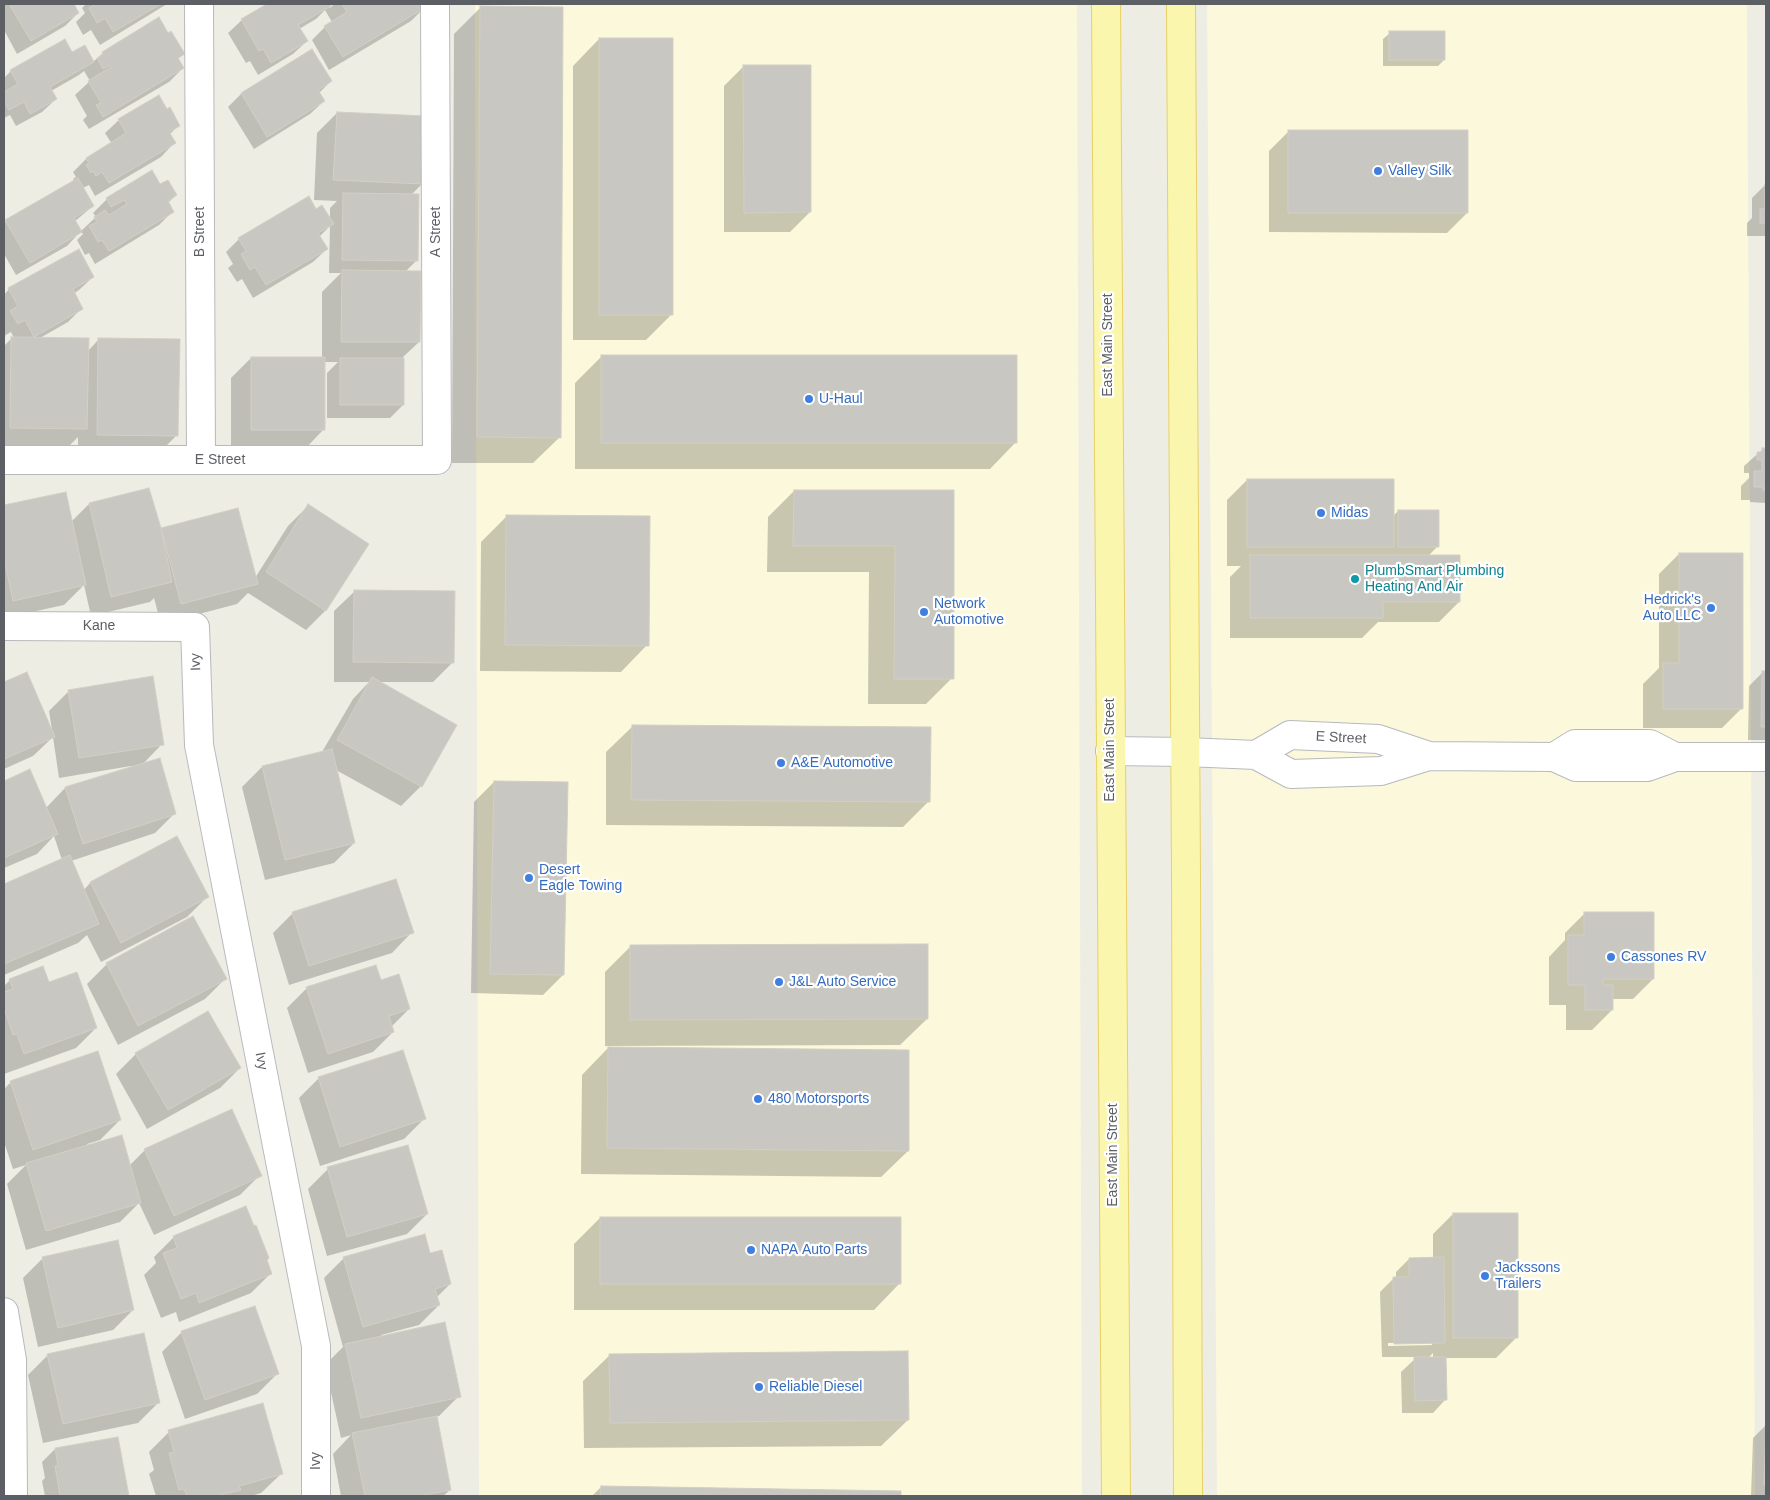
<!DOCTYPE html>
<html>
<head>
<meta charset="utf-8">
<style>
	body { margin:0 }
	#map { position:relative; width:1770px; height:1500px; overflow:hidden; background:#eeede4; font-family:Arial,sans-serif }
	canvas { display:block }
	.frame { position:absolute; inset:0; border:5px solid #5c5f64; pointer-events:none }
</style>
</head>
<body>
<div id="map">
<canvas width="1770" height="1500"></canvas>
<div class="frame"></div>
</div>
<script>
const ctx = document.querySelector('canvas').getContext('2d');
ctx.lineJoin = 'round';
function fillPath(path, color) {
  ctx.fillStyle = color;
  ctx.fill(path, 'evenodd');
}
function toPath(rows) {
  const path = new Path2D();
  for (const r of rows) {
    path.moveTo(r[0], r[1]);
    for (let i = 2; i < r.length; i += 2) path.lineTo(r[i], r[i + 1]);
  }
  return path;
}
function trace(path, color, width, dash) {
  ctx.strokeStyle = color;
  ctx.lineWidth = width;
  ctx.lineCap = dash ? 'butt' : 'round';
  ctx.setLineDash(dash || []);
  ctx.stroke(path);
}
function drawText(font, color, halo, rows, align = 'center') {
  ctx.font = font + ' Arial,sans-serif';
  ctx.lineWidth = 4.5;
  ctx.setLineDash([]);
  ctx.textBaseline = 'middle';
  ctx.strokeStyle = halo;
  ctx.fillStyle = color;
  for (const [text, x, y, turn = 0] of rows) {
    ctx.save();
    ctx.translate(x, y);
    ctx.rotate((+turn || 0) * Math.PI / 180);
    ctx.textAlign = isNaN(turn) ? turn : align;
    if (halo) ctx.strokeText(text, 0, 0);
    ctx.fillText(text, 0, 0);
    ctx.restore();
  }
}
const commercial = toPath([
	[475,4,1077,4,1082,1496,479,1496],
	[1207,4,1747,4,1755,1496,1217,1496]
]);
const shadow = toPath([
	[5,4,73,4,78,13,65,26,17,54,4,30,4,5],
	[86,4,167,4,100,45,91,30,83,35,76,22,85,13,82,8],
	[269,4,328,4,330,8,334,4,423,4,425,7,411,21,329,70,312,40,325,27,332,22,325,10,316,19,299,29,307,41,293,54,258,75,250,61,246,63,228,33,242,20],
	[480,8,560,437,533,463,452,463,454,34],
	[1390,33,1444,60,1438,66,1383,66,1383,39],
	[168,35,183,54,177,60,183,68,169,82,89,129,83,120,87,116,75,95,90,81,84,71,79,75,51,91,56,99,42,112,16,126,10,115,4,118,4,78,11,71,71,53,93,62,103,53],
	[599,39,672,314,646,340,573,340,573,66],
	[312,51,331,81,319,93,324,101,310,114,254,149,228,107,241,94],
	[744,66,810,212,790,232,724,232,724,86],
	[337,113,422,184,410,196,416,261,405,272,419,342,403,357,403,405,390,418,327,418,327,373,338,362,324,362,324,429,304,450,231,450,231,378,251,358,322,358,322,292,341,273,329,273,330,226,319,237,327,249,313,262,253,298,242,279,237,282,228,268,233,264,226,252,239,239,316,210,330,220,330,208,337,201,314,200,317,133],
	[119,120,179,125,169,135,174,143,161,157,95,196,89,185,83,188,93,206,74,222,80,232,67,246,16,275,4,254,4,223,75,182,73,179,76,177,73,172,86,159,112,144,105,133],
	[1289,131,1467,213,1447,233,1269,232,1269,151],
	[152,172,160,186,176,195,168,203,172,212,159,225,95,264,89,253,85,255,77,240,83,234,81,231,96,217,93,213,107,199],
	[1765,185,1766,236,1747,236,1747,223,1752,218,1752,198],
	[93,277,79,290,73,294,81,309,68,322,40,338,88,351,99,339,177,435,157,455,78,454,78,437,66,449,4,448,4,346,12,338,14,338,11,332,4,336,4,295,9,289],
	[601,357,1016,442,990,469,575,469,575,383],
	[1762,450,1766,450,1766,503,1750,502,1750,500,1741,500,1741,486,1749,478,1749,473,1744,473,1744,466],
	[1247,480,1393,516,1398,511,1437,547,1427,557,1459,602,1439,622,1378,622,1362,638,1230,638,1230,577,1241,566,1227,566,1227,500],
	[148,490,160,530,237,509,255,578,288,526,308,506,326,610,306,630,248,593,237,604,161,624,154,598,150,602,91,616,84,585,64,605,4,618,4,506,65,493,71,522,89,504],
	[794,491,953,491,952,678,926,704,868,704,869,572,767,572,768,517],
	[507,516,647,645,621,672,480,671,481,542],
	[1679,554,1742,708,1722,728,1643,728,1643,684,1659,668,1659,574],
	[355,591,453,662,433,682,378,682,421,786,401,806,336,770,354,843,334,863,265,880,242,787,262,767,322,752,353,699,369,682,334,682,334,611],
	[26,673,52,730,49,711,69,691,162,744,142,765,175,813,155,833,71,861,84,890,90,883,207,897,187,917,101,962,87,935,78,943,4,975,4,885,62,860,54,836,37,854,4,868,4,782,29,771,46,808,65,788,131,768,131,766,59,778,53,737,33,756,4,769,4,683],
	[1762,673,1766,673,1766,740,1748,740,1749,686],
	[633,726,929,801,903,827,606,825,606,752],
	[494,782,563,975,543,995,471,993,474,802],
	[293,913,412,932,392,953,289,985,273,933],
	[1585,913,1653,979,1633,999,1612,999,1612,1010,1592,1030,1566,1030,1566,1005,1549,1005,1549,957,1565,940,1565,933],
	[193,918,225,979,205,999,118,1045,87,984,107,964],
	[631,946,927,1019,900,1045,605,1046,605,972],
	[10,980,48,984,96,1028,76,1048,4,1074,4,986],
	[380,982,409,1009,391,1027,393,1032,373,1052,308,1073,287,1008,307,988],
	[608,1048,908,1151,881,1177,581,1174,582,1075],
	[136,1054,240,1068,220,1088,147,1129,116,1074],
	[319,1078,424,1119,404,1139,320,1166,299,1098],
	[11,1082,120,1120,100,1140,87,1144,88,1147,129,1166,145,1150,260,1175,240,1195,154,1235,139,1203,120,1222,26,1250,7,1184,26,1165,13,1169,4,1142,4,1089],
	[328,1169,427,1214,407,1234,327,1256,308,1189],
	[1453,1214,1516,1338,1496,1358,1445,1358,1446,1399,1433,1413,1402,1413,1401,1372,1417,1357,1382,1357,1380,1292,1394,1278,1396,1278,1396,1272,1409,1259,1433,1259,1433,1234],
	[1432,1342,1432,1345,1388,1346,1388,1343],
	[1433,1353,1433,1358,1428,1358],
	[600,1218,900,1283,874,1310,574,1310,574,1244],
	[174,1237,266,1260,271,1273,251,1293,179,1322,176,1312,161,1318,144,1275,156,1263,154,1257],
	[429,1255,450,1284,437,1297,439,1305,419,1325,381,1335,381,1337,459,1396,439,1416,435,1417,450,1490,443,1496,341,1496,333,1454,351,1435,341,1438,325,1365,343,1347,324,1278,344,1258],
	[43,1258,133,1310,113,1330,38,1347,23,1278],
	[182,1332,277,1374,257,1394,185,1419,162,1352],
	[48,1355,158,1403,138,1423,43,1443,28,1375],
	[610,1355,908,1420,881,1446,584,1448,583,1381],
	[1766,1425,1766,1496,1751,1496,1753,1438],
	[169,1432,282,1473,261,1493,251,1496,156,1496,149,1474,154,1470,149,1452],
	[117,1438,127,1496,45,1496,42,1481,45,1478,42,1462,55,1449],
	[601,1487,900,1492,900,1496,592,1496]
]);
const building = toPath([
	[9,4,74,4,79,13,31,41,9,4],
	[96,4,161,4,113,32,105,18,97,23,89,8,96,4],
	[267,4,329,4,331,6,298,25,308,41,271,63,263,49,259,51,241,19,267,4],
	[342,4,424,4,426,7,343,57,324,26,347,12,342,4],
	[480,6,563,7,561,438,477,437,480,6],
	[159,17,168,33,171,31,185,54,178,58,184,68,103,117,96,105,101,103,88,81,111,67,110,65,103,69,97,58,103,55,102,52,159,17],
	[1389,31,1445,31,1445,60,1389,60,1389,31],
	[599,38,673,38,673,315,599,315,599,38],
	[65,39,72,52,85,45,94,62,50,87,57,99,30,114,24,102,9,110,4,101,4,92,18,84,10,70,65,39],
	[312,49,332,81,318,90,325,101,267,137,241,93,312,49],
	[743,65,811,65,811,212,744,213,743,65],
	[159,95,167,109,170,107,180,126,169,132,176,143,109,183,102,172,96,176,93,171,91,173,86,165,89,163,86,158,126,133,118,119,159,95],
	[337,112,426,116,423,184,333,180,337,112],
	[1288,130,1468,130,1468,213,1288,213,1288,130],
	[152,170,160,184,168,180,177,195,168,201,174,212,109,251,102,240,98,242,89,226,97,222,94,217,105,210,109,215,127,204,124,200,111,207,106,198,152,170],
	[78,178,94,206,74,218,82,232,30,263,5,220,78,178],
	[1765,184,1766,184,1766,223,1760,223,1760,209,1765,209,1765,184],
	[343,193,419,194,418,261,342,260,343,193],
	[309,196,316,209,322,205,334,224,318,233,328,249,266,285,255,267,250,270,241,254,246,251,238,238,309,196],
	[79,249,94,277,73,289,83,309,34,337,25,320,18,324,10,311,18,306,8,288,79,249],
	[342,270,421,271,420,342,341,342,342,270],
	[11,337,89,338,87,429,10,428,11,337],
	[98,338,180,339,178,436,97,435,98,338],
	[601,355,1017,355,1017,443,601,443,601,355],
	[251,357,325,357,325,430,251,430,251,357],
	[340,358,404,358,404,405,340,405,340,358],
	[1762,448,1766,448,1766,490,1763,490,1763,487,1754,487,1754,471,1762,471,1762,460,1757,460,1757,452,1762,452,1762,448],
	[1247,479,1394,479,1394,547,1247,547,1247,479],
	[149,488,161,528,172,582,111,597,89,503,149,488],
	[794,490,954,490,954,679,894,679,895,546,793,546,794,490],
	[66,492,86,585,13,601,4,558,4,505,66,492],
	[308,504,369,544,326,611,266,572,308,504],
	[238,508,258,584,181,604,161,528,238,508],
	[1398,510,1439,510,1439,547,1398,547,1398,510],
	[506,515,650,516,649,646,505,645,506,515],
	[1679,553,1743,553,1743,709,1663,709,1663,663,1679,663,1679,553],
	[1250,555,1460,555,1460,602,1383,602,1383,618,1250,618,1250,555],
	[354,590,455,591,454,663,353,662,354,590],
	[1762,671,1766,671,1766,727,1761,727,1762,671],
	[27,672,55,737,4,759,4,682,27,672],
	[153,676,164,745,79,758,68,690,153,676],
	[372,677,457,725,422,787,337,740,372,677],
	[632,725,931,727,930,802,631,800,632,725],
	[332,749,355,843,285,860,262,766,332,749],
	[160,758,176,814,83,844,65,787,160,758],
	[30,769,58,834,4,858,4,781,30,769],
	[494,781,568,782,564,975,490,974,494,781],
	[177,836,209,897,121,943,90,882,177,836],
	[70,855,99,924,4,964,4,884,70,855],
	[396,879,414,933,309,966,292,912,396,879],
	[1584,912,1654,912,1654,979,1603,979,1603,985,1613,985,1613,1010,1585,1010,1585,985,1568,985,1568,935,1584,935,1584,912],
	[193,916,227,979,138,1026,106,963,193,916],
	[928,944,928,1019,630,1020,630,945,928,944],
	[376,965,381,980,399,974,410,1009,389,1016,394,1032,328,1054,306,987,376,965],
	[43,966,49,982,77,972,97,1028,24,1054,17,1034,13,1035,4,1008,4,992,13,989,9,979,43,966],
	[208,1011,241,1068,168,1110,135,1053,208,1011],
	[608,1047,909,1050,909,1151,607,1148,608,1047],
	[403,1050,426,1119,340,1147,318,1077,403,1050],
	[98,1051,121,1120,33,1150,10,1081,98,1051],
	[232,1109,262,1176,174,1216,144,1149,232,1109],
	[122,1135,141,1203,46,1231,26,1163,122,1135],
	[408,1145,428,1214,347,1237,327,1167,408,1145],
	[246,1206,254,1226,256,1225,269,1258,267,1260,272,1274,199,1303,196,1293,181,1299,163,1253,177,1248,173,1236,246,1206],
	[1453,1213,1518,1213,1518,1338,1453,1338,1453,1213],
	[600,1217,901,1217,901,1284,600,1284,600,1217],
	[425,1234,430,1253,442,1250,451,1284,435,1289,440,1305,363,1327,343,1257,425,1234],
	[118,1240,134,1310,58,1328,42,1257,118,1240],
	[1444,1257,1445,1343,1394,1344,1393,1277,1409,1277,1409,1258,1444,1257],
	[255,1306,279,1374,205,1400,181,1331,255,1306],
	[445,1322,461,1397,361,1418,345,1344,445,1322],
	[144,1333,160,1403,63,1424,47,1354,144,1333],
	[908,1351,909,1420,610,1423,609,1354,908,1351],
	[1414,1357,1446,1357,1447,1400,1415,1401,1414,1357],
	[263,1403,283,1474,239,1486,241,1490,217,1496,187,1496,184,1489,179,1490,169,1453,174,1452,168,1430,263,1403],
	[437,1416,451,1490,419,1496,365,1496,352,1433,437,1416],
	[1766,1424,1766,1485,1764,1485,1766,1424],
	[118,1437,129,1496,60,1496,55,1466,58,1466,55,1448,118,1437],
	[601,1486,901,1491,901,1496,600,1496,601,1486]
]);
const minor = toPath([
	[199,4,201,460],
	[4,460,437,460,435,4],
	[4,626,195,627,199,745,316,1346,316,1496],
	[1110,751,1186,752,1256,755,1291,774,1381,771,1429,756,1554,757,1576,767,1647,767,1675,757,1766,757],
	[1256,755,1290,735,1378,739,1429,756],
	[1554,757,1575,744,1650,744,1675,757],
	[4,1312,12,1360,13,1496]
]);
const major = toPath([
	[1106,4,1116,1496],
	[1181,4,1186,876,1188,1496]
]);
const markers = [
	[1378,171,5,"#3f7fe0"],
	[809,399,5,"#3f7fe0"],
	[1321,513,5,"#3f7fe0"],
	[1355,579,5,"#0f9aa8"],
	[1711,608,5,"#3f7fe0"],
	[924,612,5,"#3f7fe0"],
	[781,763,5,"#3f7fe0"],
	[529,878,5,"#3f7fe0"],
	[1611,957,5,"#3f7fe0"],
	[779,982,5,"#3f7fe0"],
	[758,1099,5,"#3f7fe0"],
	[751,1250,5,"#3f7fe0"],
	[1485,1276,5,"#3f7fe0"],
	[759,1387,5,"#3f7fe0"]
];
const shopNames = [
	["Valley Silk",1388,171],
	["U-Haul",819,399],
	["Midas",1331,513],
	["Hedrick's",1701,600,"right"],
	["Auto LLC",1701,616,"right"],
	["Network",934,604],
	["Automotive",934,620],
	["A&E Automotive",791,763],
	["Desert",539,870],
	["Eagle Towing",539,886],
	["Cassones RV",1621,957],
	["J&L Auto Service",789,982],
	["480 Motorsports",768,1099],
	["NAPA Auto Parts",761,1250],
	["Jackssons",1495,1268],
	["Trailers",1495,1284],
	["Reliable Diesel",769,1387]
];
const streetNames = [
	["B Street",200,232,-90],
	["A Street",436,232,-90],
	["East Main Street",1108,345,-90],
	["E Street",220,460],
	["Kane",99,626],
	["Ivy",196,662,-92],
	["E Street",1341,738,3],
	["East Main Street",1110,750,-90],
	["Ivy",261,1061,79],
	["East Main Street",1113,1155,-90],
	["Ivy",316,1461,-90]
];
const cultureNames = [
	["PlumbSmart Plumbing",1365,571],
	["Heating And Air",1365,587]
];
fillPath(commercial, '#fcf8dc');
fillPath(shadow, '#0003');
fillPath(building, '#c9c7c2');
trace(building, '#d2cfc3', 1);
trace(minor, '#b7b9bd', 30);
trace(major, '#e8d163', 30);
trace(minor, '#fff', 28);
trace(major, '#faf6ad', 28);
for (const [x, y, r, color] of markers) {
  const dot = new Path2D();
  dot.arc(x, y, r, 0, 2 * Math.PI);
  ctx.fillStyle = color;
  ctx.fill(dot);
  trace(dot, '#fff', 2);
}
drawText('14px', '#366cbe', '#fff', shopNames, 'left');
drawText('14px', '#5c5f64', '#fff', streetNames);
drawText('14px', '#0d838f', '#fff', cultureNames, 'left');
</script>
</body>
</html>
